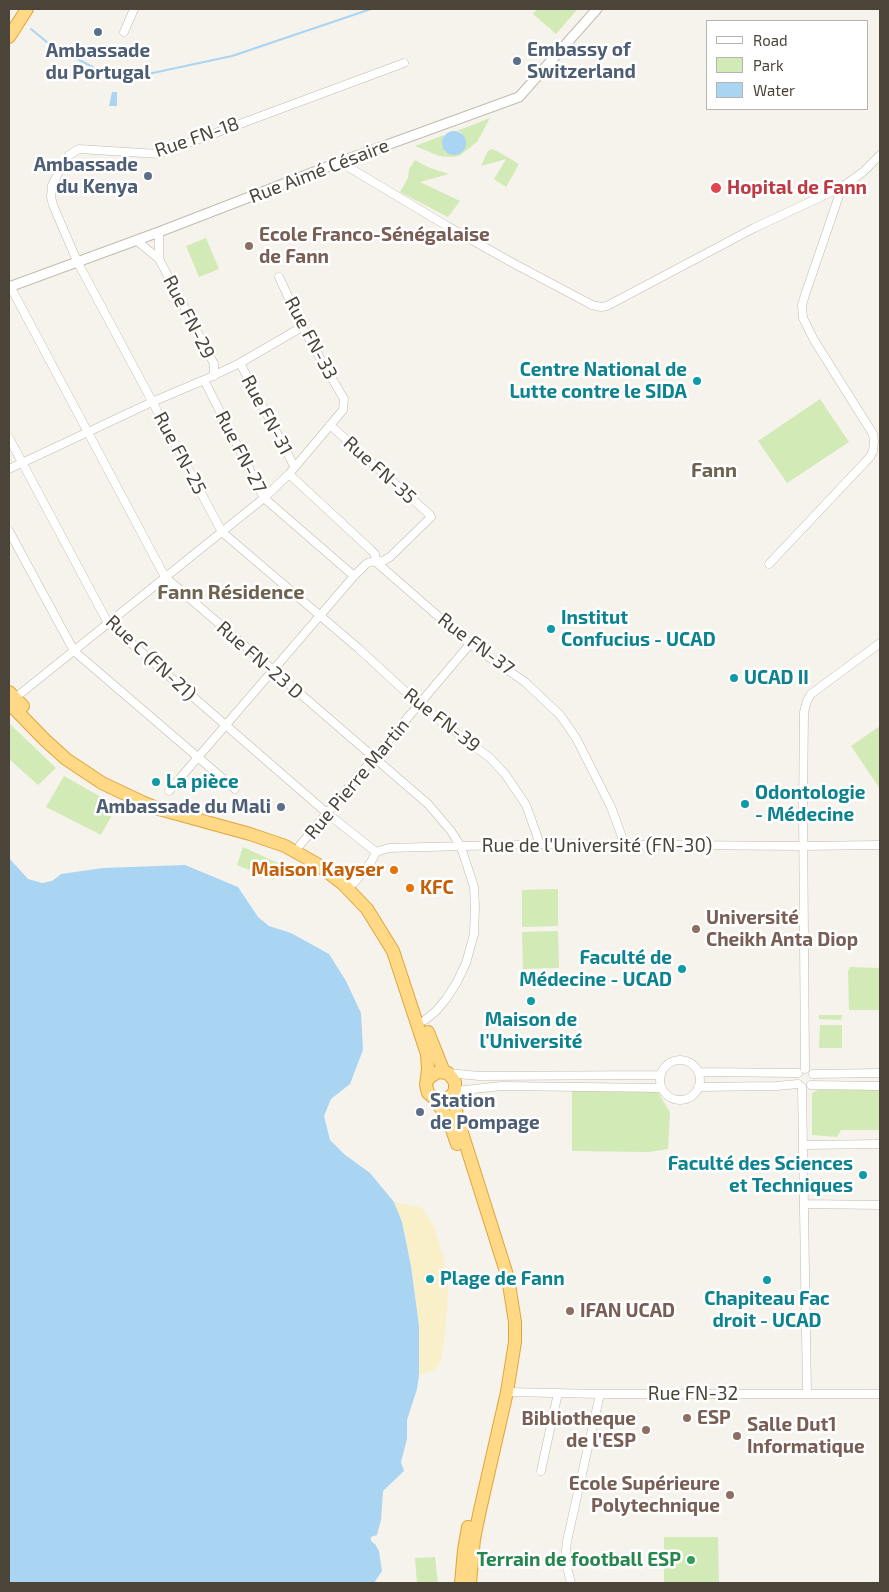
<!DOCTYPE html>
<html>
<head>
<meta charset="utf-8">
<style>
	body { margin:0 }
	#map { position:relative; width:889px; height:1592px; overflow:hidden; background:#f6f3ec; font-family:"Exo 2",sans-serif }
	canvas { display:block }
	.frame { position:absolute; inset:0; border:10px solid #4b4439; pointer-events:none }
	.legend { position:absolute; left:706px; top:20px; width:162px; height:90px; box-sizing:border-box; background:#fff; border:1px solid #b7b4b0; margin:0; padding:6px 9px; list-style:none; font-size:15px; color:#4b4439 }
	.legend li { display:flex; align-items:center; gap:10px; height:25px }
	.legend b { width:25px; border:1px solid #b7b4b0 }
</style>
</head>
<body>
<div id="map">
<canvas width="889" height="1592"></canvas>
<div class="frame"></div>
<ul class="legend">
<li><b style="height:6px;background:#fff"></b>Road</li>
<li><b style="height:14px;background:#d2eab5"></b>Park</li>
<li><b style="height:14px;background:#a9d4f2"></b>Water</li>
</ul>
</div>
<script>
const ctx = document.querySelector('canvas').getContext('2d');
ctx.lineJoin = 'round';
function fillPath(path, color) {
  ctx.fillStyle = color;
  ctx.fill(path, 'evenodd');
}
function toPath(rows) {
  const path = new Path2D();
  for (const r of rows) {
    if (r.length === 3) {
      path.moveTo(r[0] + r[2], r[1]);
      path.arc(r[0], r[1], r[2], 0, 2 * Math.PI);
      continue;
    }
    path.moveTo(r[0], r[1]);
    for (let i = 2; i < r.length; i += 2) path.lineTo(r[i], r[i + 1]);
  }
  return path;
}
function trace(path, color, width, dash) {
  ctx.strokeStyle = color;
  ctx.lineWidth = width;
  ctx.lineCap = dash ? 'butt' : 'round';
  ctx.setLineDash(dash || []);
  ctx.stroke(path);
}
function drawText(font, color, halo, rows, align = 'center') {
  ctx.font = font + ' "Exo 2",sans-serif';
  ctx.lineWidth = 5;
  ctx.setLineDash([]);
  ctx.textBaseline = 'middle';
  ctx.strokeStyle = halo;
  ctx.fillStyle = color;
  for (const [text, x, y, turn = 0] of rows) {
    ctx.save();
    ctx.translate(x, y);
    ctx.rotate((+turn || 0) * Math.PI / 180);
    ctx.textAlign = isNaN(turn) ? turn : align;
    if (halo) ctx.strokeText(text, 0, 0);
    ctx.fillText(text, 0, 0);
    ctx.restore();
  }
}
const green = toPath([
	[537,9,574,9,576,11,556,34,533,14],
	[490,118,477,142,459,156,451,157,439,156,415,146,444,135,442,144,446,153,462,133,457,131],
	[491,149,497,151,519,164,506,187,494,179,506,159,481,166,488,151],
	[415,160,430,168,449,174,420,182,460,201,448,217,400,192,408,178,409,169],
	[206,238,219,269,199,277,186,246],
	[820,399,849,442,787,483,758,441],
	[9,723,56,768,38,785,9,759],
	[880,726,880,789,851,746],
	[64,776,117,806,101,835,46,807],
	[243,847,278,863,274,880,237,865],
	[558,889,558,926,522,927,522,890],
	[558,931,559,968,523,969,522,932],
	[850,967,880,968,880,1010,849,1010,848,971],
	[819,1015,842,1015,841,1020,819,1019],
	[820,1025,842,1025,842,1048,819,1048],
	[572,1090,657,1091,670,1112,668,1149,649,1152,572,1151],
	[818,1090,880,1090,880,1130,841,1130,837,1137,812,1135,812,1093],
	[664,1537,718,1537,719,1583,664,1583],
	[435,1557,438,1583,417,1583,415,1558]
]);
const sand = toPath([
	[394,1202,422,1208,435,1228,444,1261,448,1291,446,1326,441,1359,438,1366,430,1372,419,1375,419,1326,411,1266,402,1222]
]);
const water = toPath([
	[112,92,117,92,117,106,109,106],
	[454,143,12],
	[9,858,28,879,42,883,52,881,61,874,103,868,185,865,238,887,258,917,269,926,291,933,329,954,346,981,361,1013,363,1050,350,1084,331,1099,324,1116,330,1140,344,1154,370,1173,394,1202,402,1222,411,1266,419,1326,419,1375,417,1389,407,1420,407,1439,401,1462,404,1471,383,1491,381,1520,377,1535,371,1537,371,1541,375,1544,379,1551,382,1571,374,1583,9,1583]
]);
const stream = toPath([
	[31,29,48,43,109,76,148,74,232,56,371,9]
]);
const minor = toPath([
	[124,32,134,9],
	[404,63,159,154,79,149,69,155,61,168,52,185,51,197,53,205,77,261,222,532,358,648,420,705,490,758,505,774,526,805,540,844],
	[340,162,447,226,511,262,592,305,601,307,607,306,754,228,842,187,863,172,880,155],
	[159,232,159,259],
	[136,240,159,259,211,358,214,364,214,376],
	[10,286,165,577,428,804,451,831,461,847,474,887,475,906,474,934,466,963,457,982,446,999,436,1011,425,1020],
	[240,363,294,466],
	[204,380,264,498,354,576],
	[9,438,108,623,328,814,376,852],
	[9,469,152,402,204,380,240,363,302,327],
	[289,474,371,550,375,554,376,562,470,644,525,682,560,715,576,738,611,807,622,837,623,845],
	[9,531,74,651,235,789],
	[769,564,870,457,873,451,874,442,873,434,814,340,803,318,802,305,805,295,842,187],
	[15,698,264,498,289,474,343,410,344,399,302,327,279,277],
	[169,791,354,576,366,564,370,562,383,561,390,557,431,517,430,515,330,425],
	[300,845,470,644],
	[376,852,389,848,540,844,803,846,880,845],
	[354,883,371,862,376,852],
	[680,1080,20],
	[805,1069,803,809,804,712,807,701,811,694,880,643],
	[698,1072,798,1073],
	[448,1073,479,1076,661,1075],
	[813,1074,880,1073],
	[811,1085,880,1086],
	[698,1087,776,1086,798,1084],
	[802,1087,807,1394],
	[455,1091,502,1086,662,1088],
	[804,1145,880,1144],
	[805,1204,880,1205],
	[507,1392,600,1394,880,1394],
	[541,1471,558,1393],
	[571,1583,565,1559,567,1541,600,1394]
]);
const tertiary = toPath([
	[9,287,159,232,340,162,519,97,597,9]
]);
const trunk = toPath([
	[9,37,27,9],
	[9,692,23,706],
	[9,703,45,740,66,759,102,783,142,802,159,809,250,834,285,846,317,864,343,884,367,909,393,951,427,1054,428,1069,426,1085,428,1093,435,1099,440,1101,449,1098,455,1091,455,1082,448,1073,438,1072,430,1077,427,1081],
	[428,1032,444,1072],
	[453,1094,458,1120,508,1278,515,1322,515,1342,507,1392,480,1510,474,1539,470,1583],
	[435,1099,449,1121,457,1144],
	[461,1583,464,1550,468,1527]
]);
const markers = [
	[98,32,5,"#5c6f8a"],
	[517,61,5,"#5c6f8a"],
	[148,176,5,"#5c6f8a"],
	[716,188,6,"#e0444e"],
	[249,246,5,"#8d6e63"],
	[697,381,5,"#0f9aa8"],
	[551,629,5,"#0f9aa8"],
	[734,678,5,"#0f9aa8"],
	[156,782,5,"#0f9aa8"],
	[745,804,5,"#0f9aa8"],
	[281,807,5,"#5c6f8a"],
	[394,870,5,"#e8710a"],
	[410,888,5,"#e8710a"],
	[696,929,5,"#8d6e63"],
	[682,969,5,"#0f9aa8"],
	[531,1001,5,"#0f9aa8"],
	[420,1112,5,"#5c6f8a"],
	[863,1175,5,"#0f9aa8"],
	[430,1279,5,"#0f9aa8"],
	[767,1280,5,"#0f9aa8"],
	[570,1311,5,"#8d6e63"],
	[687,1418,5,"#8d6e63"],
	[646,1430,5,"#8d6e63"],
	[737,1436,5,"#8d6e63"],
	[730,1495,5,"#8d6e63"],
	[691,1560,5,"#2e9e5b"]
];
const serviceNames = [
	["Embassy of",527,50],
	["Switzerland",527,72],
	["Ambassade",98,51,"center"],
	["du Portugal",98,73,"center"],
	["Ambassade",138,165,"right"],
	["du Kenya",138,187,"right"],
	["Ambassade du Mali",271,807,"right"],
	["Station",430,1101],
	["de Pompage",430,1123]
];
const streetNames = [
	["Rue FN-18",197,137,-19],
	["Rue Aimé Césaire",319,171,-21],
	["Rue FN-29",189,317,63],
	["Rue FN-33",311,338,62],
	["Rue FN-31",267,415,62],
	["Rue FN-27",241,452,63],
	["Rue FN-25",180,453,62],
	["Rue FN-35",380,470,42],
	["Rue FN-37",476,644,37],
	["Rue C (FN-21)",151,658,43],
	["Rue FN-23 D",260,660,41],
	["Rue FN-39",442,720,38],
	["Rue Pierre Martin",357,779,-50],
	["Rue de l'Université (FN-30)",597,846],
	["Rue FN-32",693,1394]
];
const healthNames = [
	["Hopital de Fann",727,188]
];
const educationNames = [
	["Ecole Franco-Sénégalaise",259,235],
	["de Fann",259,257],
	["Université",706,918],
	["Cheikh Anta Diop",706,940],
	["IFAN UCAD",580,1311],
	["ESP",697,1418],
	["Bibliotheque",636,1419,"right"],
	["de l'ESP",636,1441,"right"],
	["Salle Dut1",747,1425],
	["Informatique",747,1447],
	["Ecole Supérieure",720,1484,"right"],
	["Polytechnique",720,1506,"right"]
];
const cultureNames = [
	["Centre National de",687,370,"right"],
	["Lutte contre le SIDA",687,392,"right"],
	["Institut",561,618],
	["Confucius - UCAD",561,640],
	["UCAD II",744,678],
	["La pièce",166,782],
	["Odontologie",755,793],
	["- Médecine",755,815],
	["Faculté de",672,958,"right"],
	["Médecine - UCAD",672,980,"right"],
	["Maison de",531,1020,"center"],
	["l'Université",531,1042,"center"],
	["Faculté des Sciences",853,1164,"right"],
	["et Techniques",853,1186,"right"],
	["Plage de Fann",440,1279],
	["Chapiteau Fac",767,1299,"center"],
	["droit - UCAD",767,1321,"center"]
];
const foodNames = [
	["Maison Kayser",384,870],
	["KFC",420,888,"left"]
];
const leisureNames = [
	["Terrain de football ESP",681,1560]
];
const neighbourhoodNames = [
	["Fann",714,470],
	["Fann Résidence",231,592]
];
fillPath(green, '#d2eab5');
fillPath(sand, '#f9efc9');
fillPath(water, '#a9d4f2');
trace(stream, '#a9d4f2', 2);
trace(minor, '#c2bbae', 9);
trace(tertiary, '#c2bbae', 11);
trace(trunk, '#e0a43c', 14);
trace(minor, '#fff', 8);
trace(tertiary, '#fff', 9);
trace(trunk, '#ffd985', 12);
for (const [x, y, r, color] of markers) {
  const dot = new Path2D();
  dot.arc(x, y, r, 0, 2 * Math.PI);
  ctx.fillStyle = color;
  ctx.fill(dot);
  trace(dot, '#fff', 2);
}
drawText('bold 19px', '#4e5e75', '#fff', serviceNames, 'left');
drawText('19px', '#4b4439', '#fff', streetNames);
drawText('bold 19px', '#be3a42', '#fff', healthNames, 'left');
drawText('bold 19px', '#785e54', '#fff', educationNames, 'left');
drawText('bold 19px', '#0d838f', '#fff', cultureNames, 'left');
drawText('bold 19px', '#c56008', '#fff', foodNames, 'right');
drawText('bold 19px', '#27864d', '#fff', leisureNames, 'right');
drawText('bold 20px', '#6e6250', '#fff', neighbourhoodNames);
</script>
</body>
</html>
